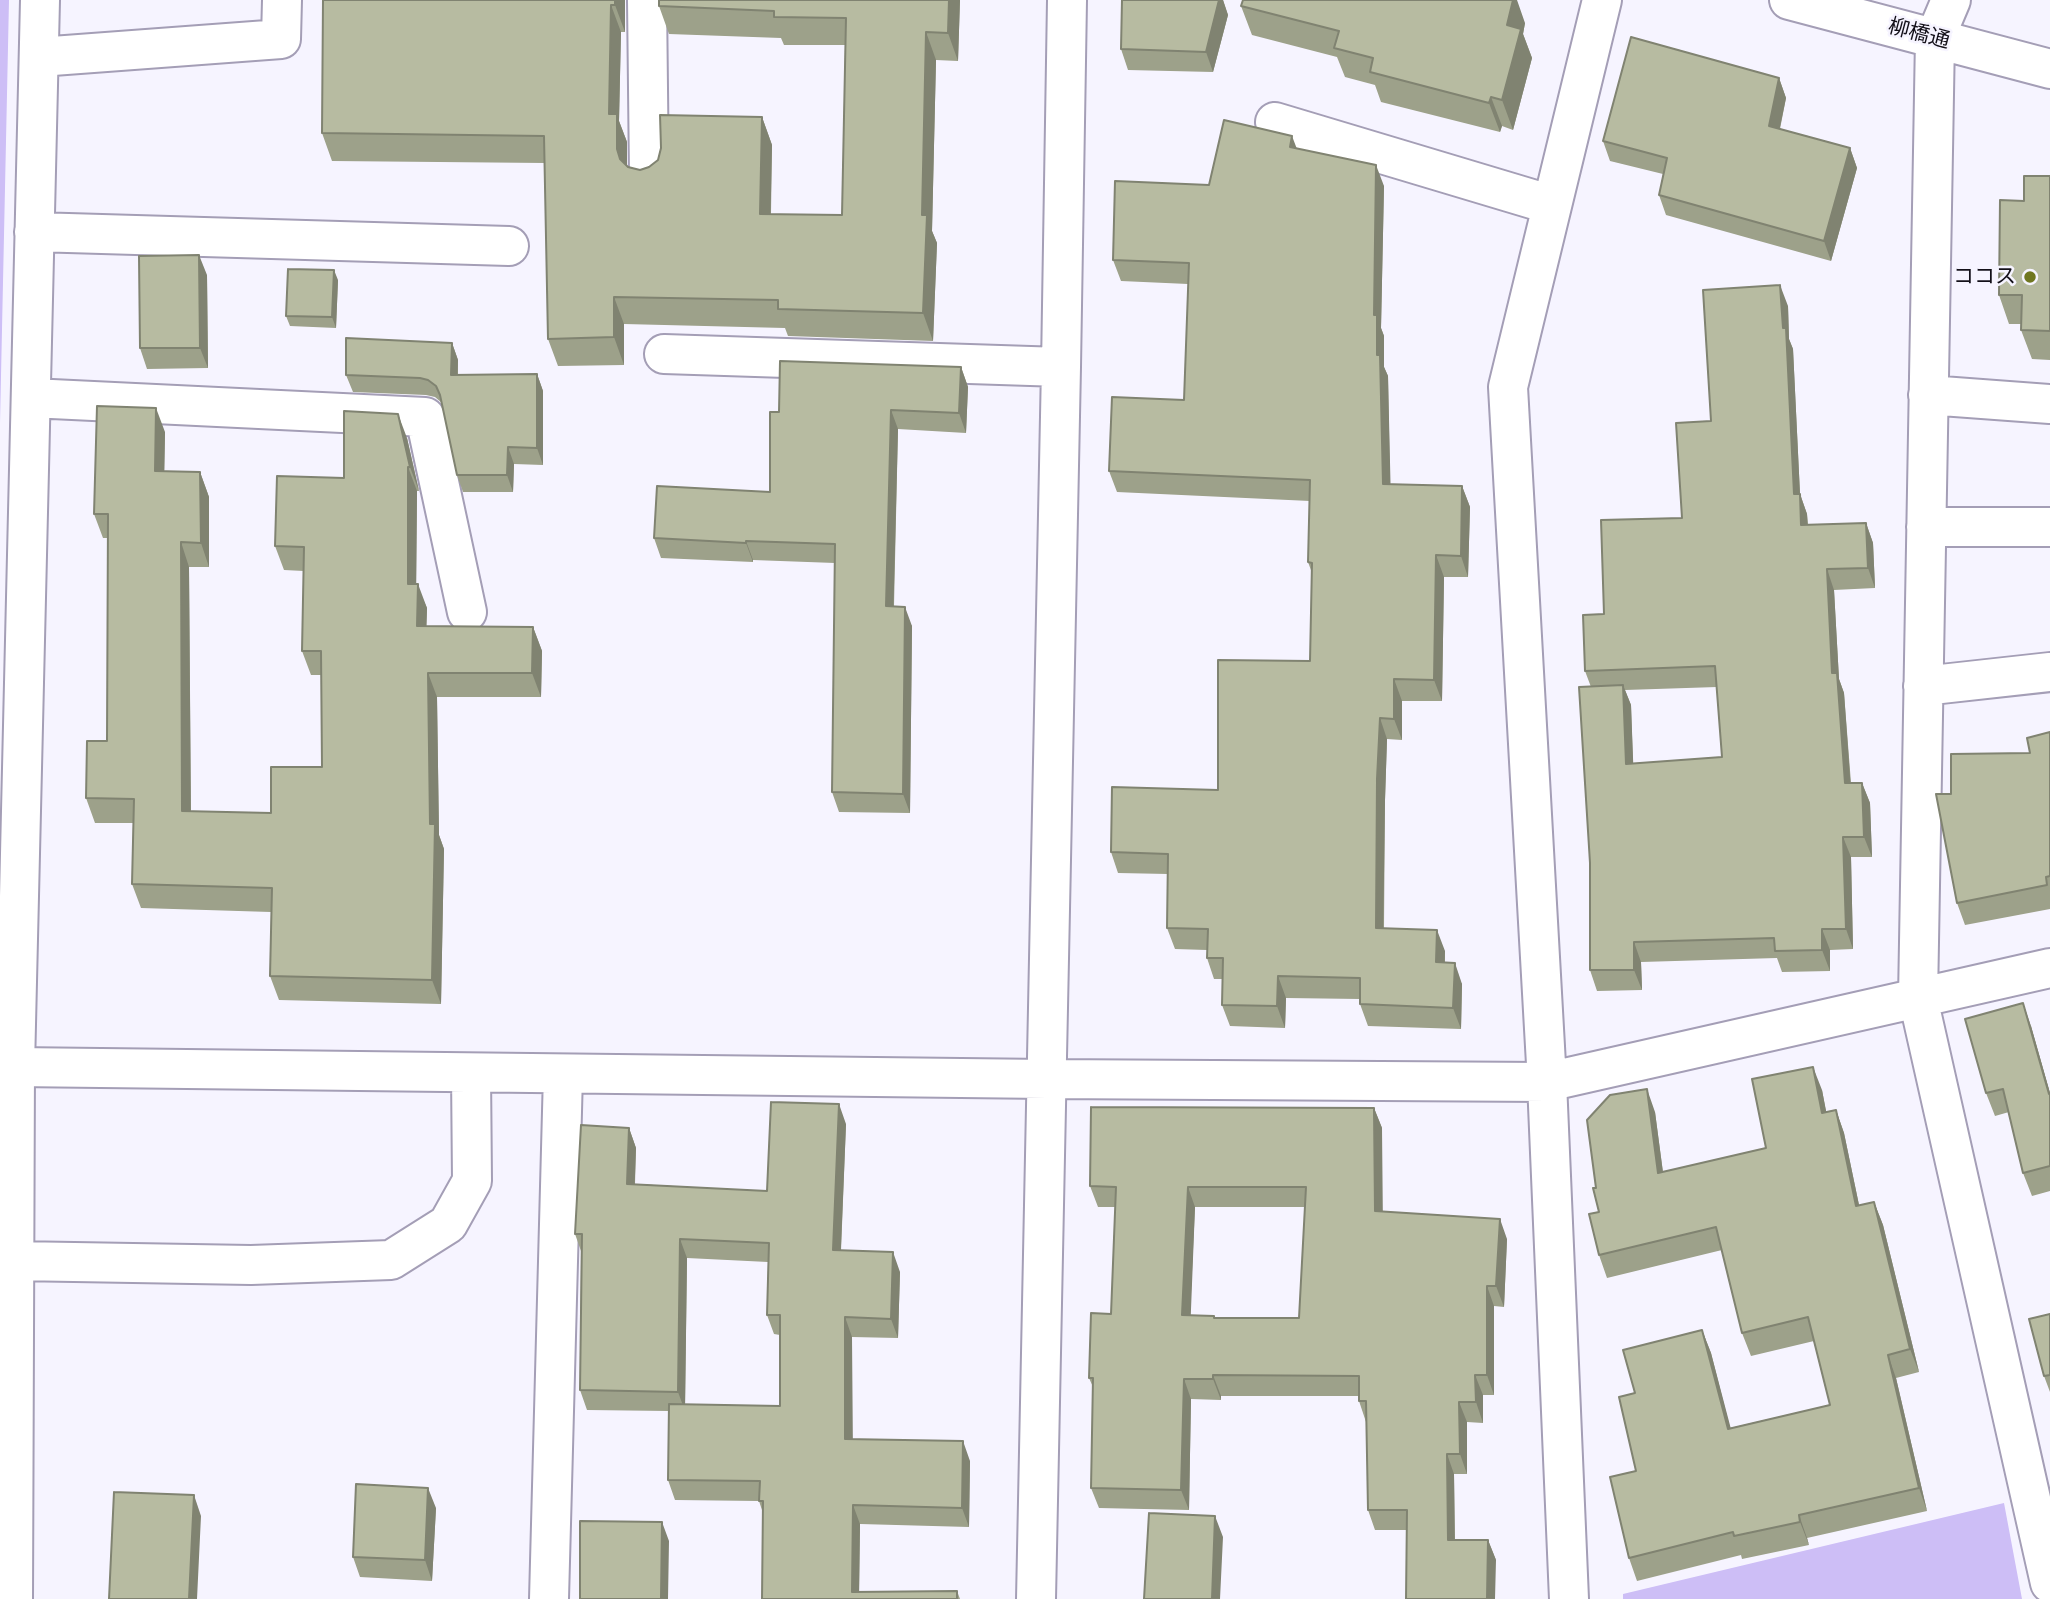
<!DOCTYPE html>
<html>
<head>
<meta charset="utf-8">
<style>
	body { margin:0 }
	canvas { display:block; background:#f6f4ff }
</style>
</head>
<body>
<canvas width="2050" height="1599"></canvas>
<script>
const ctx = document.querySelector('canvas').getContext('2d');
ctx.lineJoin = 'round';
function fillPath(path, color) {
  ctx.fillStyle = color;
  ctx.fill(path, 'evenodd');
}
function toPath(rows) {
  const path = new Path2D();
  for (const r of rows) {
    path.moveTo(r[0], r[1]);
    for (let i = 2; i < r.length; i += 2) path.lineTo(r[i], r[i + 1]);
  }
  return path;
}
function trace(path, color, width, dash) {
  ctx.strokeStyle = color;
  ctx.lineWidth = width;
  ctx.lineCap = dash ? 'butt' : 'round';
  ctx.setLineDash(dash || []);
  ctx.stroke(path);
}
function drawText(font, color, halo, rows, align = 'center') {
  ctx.font = font + ' "Zilla Slab","Noto Sans JP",serif';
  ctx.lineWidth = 5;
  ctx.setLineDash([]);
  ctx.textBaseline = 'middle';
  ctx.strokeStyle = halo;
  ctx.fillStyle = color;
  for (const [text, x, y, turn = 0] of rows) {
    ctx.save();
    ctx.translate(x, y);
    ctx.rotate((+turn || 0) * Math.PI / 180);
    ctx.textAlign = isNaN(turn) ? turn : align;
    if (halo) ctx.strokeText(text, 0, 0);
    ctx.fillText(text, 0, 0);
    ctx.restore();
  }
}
const green = toPath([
	[0,0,9,0,0,423],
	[2004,1503,2022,1599,1623,1599,1623,1594]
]);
const minor = toPath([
	[647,0,649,176],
	[1789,0,2050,69],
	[1951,0,1935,38,1918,998,2050,1583],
	[39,57,281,39,282,0],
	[1275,122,1552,205],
	[34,232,509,246],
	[664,354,1061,367],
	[1928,395,2050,404],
	[31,398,425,417,467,612],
	[1926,527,2050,527],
	[1923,686,2050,672],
	[15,1067,1047,1079,1547,1082,2050,968],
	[15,1261,251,1265,391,1260,448,1224,472,1181,471,1073],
	[13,1599,15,1067,40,0],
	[549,1599,563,1074],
	[1036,1599,1061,367,1067,0],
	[1569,1599,1547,1082,1508,387,1602,0]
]);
const wall = toPath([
	[323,0,625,0,625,32,621,32,619,121,627,142,627,166,640,170,649,167,762,117,772,145,771,214,842,215,845,45,784,45,781,38,669,34,659,6,960,0,958,61,936,60,932,231,937,243,933,341,788,336,785,328,624,324,624,365,558,366,548,339,545,163,332,161,322,133],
	[1122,0,1223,0,1228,15,1213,72,1128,70,1121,49],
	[1241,6,1525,23,1523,34,1532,58,1513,130,1502,126,1500,132,1381,102,1375,85,1345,77,1337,57,1252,35],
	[1779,78,1786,98,1780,129,1850,148,1857,168,1831,261,1666,215,1659,195,1663,174,1610,161,1603,141],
	[1297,148,1384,186,1381,328,1384,336,1384,367,1388,376,1390,484,1462,486,1470,507,1468,577,1444,577,1442,701,1402,701,1402,740,1387,739,1385,800,1384,928,1445,951,1445,962,1462,984,1461,1029,1368,1026,1360,1004,1360,999,1286,998,1285,1028,1230,1026,1222,1005,1222,979,1214,979,1207,958,1207,950,1175,949,1167,928,1168,874,1118,873,1111,852,1218,790,1310,661,1312,573,1308,562,1310,501,1117,492,1109,471,1184,400,1188,284,1121,281,1113,260,1209,185],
	[2050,176,2050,360,2032,359,2021,330,2021,324,2009,324,1999,295,2024,201],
	[207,275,208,368,147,369,140,348],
	[338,280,336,328,290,326,286,316],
	[1788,306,1789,339,1793,349,1800,494,1807,514,1808,525,1866,523,1873,543,1875,588,1834,590,1839,679,1844,693,1851,783,1862,783,1870,803,1872,857,1851,857,1853,949,1830,950,1830,971,1782,972,1777,958,1641,962,1642,990,1597,991,1590,970,1591,687,1585,671,1604,614,1682,518,1711,421],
	[1717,687,1722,757,1633,764,1631,705,1625,690],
	[452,343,458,360,458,375,537,374,543,391,543,465,514,464,513,492,463,492,457,475,442,403,435,397,426,395,353,392,346,375],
	[961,367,968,387,966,433,898,429,894,606,912,626,910,813,839,812,832,792,835,563,753,560,753,562,661,558,654,538,770,492,779,412],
	[165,432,164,471,200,472,209,497,209,567,189,567,191,811,271,813,322,767,321,675,311,675,302,651,304,571,284,570,275,546,344,478,407,438,419,491,417,491,416,584,427,608,426,626,533,627,542,651,541,697,437,697,439,835,444,849,441,1004,279,1000,270,976,271,912,141,908,132,884,133,823,95,823,86,798,107,741,107,538,103,538,94,514],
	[2050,732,2050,909,1965,925,1957,903,1951,794,2030,753],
	[2031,1026,2050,1093,2050,1191,2032,1196,2023,1173,2009,1112,1995,1116,1986,1093],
	[1822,1090,1826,1112,1836,1110,1844,1133,1859,1205,1874,1202,1883,1225,1919,1372,1896,1378,1927,1511,1807,1538,1809,1545,1742,1559,1741,1555,1637,1581,1629,1558,1636,1471,1635,1393,1702,1330,1711,1353,1730,1428,1830,1405,1814,1341,1751,1356,1742,1333,1722,1250,1607,1278,1599,1255,1599,1212,1596,1188,1655,1112,1663,1172,1766,1148],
	[1374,1108,1382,1128,1382,1212,1507,1239,1504,1307,1494,1306,1494,1395,1483,1395,1483,1423,1467,1422,1467,1474,1454,1474,1455,1540,1488,1540,1496,1560,1407,1530,1375,1530,1368,1510,1366,1422,1359,1401,1359,1396,1221,1396,1221,1400,1191,1399,1189,1510,1099,1508,1091,1488,1093,1387,1089,1378,1111,1314,1115,1207,1098,1207,1090,1186],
	[1195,1207,1305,1207,1299,1318,1215,1318,1214,1316,1190,1315],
	[846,1124,841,1251,900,1272,898,1338,852,1337,852,1439,970,1461,969,1527,860,1524,859,1592,957,1591,960,1599,762,1599,763,1513,759,1501,675,1500,668,1480,669,1411,587,1410,580,1390,581,1251,575,1234,629,1128,636,1148,635,1184,767,1191],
	[687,1258,768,1262,767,1315,774,1334,780,1335,780,1406,685,1404],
	[2050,1314,2050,1392,2044,1376],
	[436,1508,432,1581,360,1577,353,1557]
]);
const shadedWall = toPath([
	[615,0,625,0,625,32,615,5],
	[949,0,960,0,958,61,948,33],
	[1219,0,1223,0,1228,15,1213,72,1206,52],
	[1513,0,1517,0,1525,23,1523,34,1532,58,1513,130,1502,100,1507,25],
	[611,5,621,32,619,121,627,142,627,177,620,159,609,114],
	[926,32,936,60,932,231,937,243,933,341,923,313,922,215],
	[1779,78,1786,98,1776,146,1769,126],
	[1491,97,1502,126,1500,132,1489,103],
	[762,117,772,145,770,242,760,214],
	[1292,136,1300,157,1290,147],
	[1850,148,1857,168,1831,261,1824,241],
	[1376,165,1384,186,1381,328,1384,336,1384,367,1388,376,1391,505,1383,484,1374,315],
	[199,255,207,275,208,368,200,348],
	[334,270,338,280,336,328,332,317],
	[1780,285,1788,306,1789,339,1793,349,1800,494,1807,514,1809,546,1801,525,1794,494],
	[614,297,624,324,624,365,614,337],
	[452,343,458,360,457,392,451,375],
	[961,367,968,387,966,433,959,413],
	[537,374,543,391,543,465,537,448],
	[156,408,165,432,164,495,155,471],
	[891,410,898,429,893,626,886,606],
	[398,414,407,438,419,491,410,467],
	[508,447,514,464,513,492,507,475],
	[408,467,417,491,416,608,408,584],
	[200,472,209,497,209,567,201,543],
	[1462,486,1470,507,1468,577,1461,556],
	[1866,523,1873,543,1875,588,1868,568],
	[746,541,753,560,753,562,746,543],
	[181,542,189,567,191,835,182,811],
	[1436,555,1444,577,1442,701,1434,680],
	[1827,569,1834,590,1839,679,1844,693,1852,804,1845,783,1832,673],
	[418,584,427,608,426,650,417,626],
	[905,607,912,626,910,813,903,794],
	[533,627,542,651,541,697,532,673],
	[428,673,437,697,439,835,444,849,441,1004,432,980],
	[1394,679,1402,701,1402,740,1394,719],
	[1623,685,1631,705,1634,784,1626,764],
	[1380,718,1387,739,1385,800,1383,949,1376,928,1377,779],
	[1862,783,1870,803,1872,857,1864,837],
	[1843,837,1851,857,1853,949,1846,929],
	[1822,929,1830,950,1830,971,1822,950],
	[1437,930,1445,951,1444,983,1436,962],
	[1634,942,1641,962,1642,990,1634,970],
	[1455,963,1462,984,1461,1029,1453,1008],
	[1278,976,1286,998,1285,1028,1277,1006],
	[2023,1003,2031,1026,2050,1093,2050,1098],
	[1813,1067,1822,1090,1831,1136,1822,1113],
	[1647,1089,1655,1112,1666,1196,1658,1173],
	[839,1104,846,1124,840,1270,833,1250],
	[1374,1108,1382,1128,1383,1231,1375,1211],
	[1836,1110,1844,1133,1864,1229,1856,1206],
	[629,1128,636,1148,634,1203,627,1184],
	[1188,1187,1195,1207,1190,1335,1182,1315],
	[1874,1202,1883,1225,1919,1372,1910,1349],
	[1500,1219,1507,1239,1504,1307,1496,1286],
	[680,1239,687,1258,685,1411,678,1392],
	[893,1252,900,1272,898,1338,891,1319],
	[1487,1286,1494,1306,1494,1395,1487,1375],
	[845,1317,852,1337,853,1458,845,1439],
	[1702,1330,1711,1353,1737,1452,1728,1429],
	[1888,1355,1896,1378,1927,1511,1919,1488],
	[1213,1375,1221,1396,1221,1400,1213,1379],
	[1475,1375,1483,1395,1483,1423,1476,1402],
	[1184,1379,1191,1399,1189,1510,1181,1490],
	[1459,1402,1467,1422,1467,1474,1460,1454],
	[963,1441,970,1461,969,1527,962,1508],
	[1447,1454,1454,1474,1455,1560,1448,1540],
	[428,1488,436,1508,432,1581,425,1560],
	[194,1495,201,1516,197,1599,189,1599],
	[853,1505,860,1524,859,1599,852,1592],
	[1799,1515,1807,1538,1809,1545,1800,1522],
	[1215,1516,1223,1537,1220,1599,1212,1599],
	[662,1522,669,1541,668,1599,661,1599],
	[1488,1540,1496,1560,1495,1599,1487,1599]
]);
const building = toPath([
	[323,0,615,0,615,5,611,5,609,114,617,114,617,149,620,159,628,167,640,170,649,167,658,160,661,148,660,115,762,117,760,214,842,215,846,18,774,17,774,11,659,6,659,0,949,0,948,33,926,32,922,215,927,215,923,313,778,309,778,300,614,297,614,337,548,339,544,136,322,133,323,0],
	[1122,0,1219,0,1206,52,1121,49,1122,0],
	[1243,0,1513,0,1507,25,1521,29,1502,100,1491,97,1489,103,1370,72,1373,58,1334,48,1339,31,1241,6,1243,0],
	[1631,37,1779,78,1769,126,1850,148,1824,241,1659,195,1667,158,1603,141,1631,37],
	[1224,120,1292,136,1290,147,1376,165,1374,315,1377,315,1377,355,1380,355,1383,484,1462,486,1461,556,1436,555,1434,680,1394,679,1394,719,1380,718,1377,779,1376,928,1437,930,1436,962,1455,963,1453,1008,1360,1004,1360,978,1278,976,1277,1006,1222,1005,1223,958,1207,958,1208,929,1167,928,1168,854,1111,852,1112,787,1218,790,1218,660,1310,661,1312,563,1308,562,1310,480,1109,471,1112,397,1184,400,1189,263,1113,260,1115,181,1209,185,1224,120],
	[2024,176,2050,176,2050,331,2021,330,2022,295,1999,295,2000,200,2024,201,2024,176],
	[199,255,200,348,140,348,139,256,199,255],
	[288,269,334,270,332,317,286,316,288,269],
	[1780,285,1783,328,1786,328,1794,494,1800,494,1801,525,1866,523,1868,568,1827,569,1832,673,1837,673,1845,783,1862,783,1864,837,1843,837,1846,929,1822,929,1822,950,1775,951,1774,938,1634,942,1634,970,1590,970,1590,863,1579,687,1623,685,1626,764,1722,757,1715,666,1585,671,1583,615,1604,614,1601,520,1682,518,1676,423,1711,421,1703,290,1780,285],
	[346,338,452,343,451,375,537,374,537,448,508,447,507,475,457,475,440,395,436,386,428,380,420,378,346,375,346,338],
	[780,361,961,367,959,413,891,410,886,606,905,607,903,794,832,792,835,544,746,541,746,543,654,538,657,486,770,492,770,412,779,412,780,361],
	[97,406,156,408,155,471,200,472,201,543,181,542,182,811,271,813,271,767,322,767,321,651,302,651,304,547,275,546,277,476,344,478,344,411,398,414,410,467,408,467,408,584,418,584,417,626,533,627,532,673,428,673,430,824,435,824,432,980,270,976,272,888,132,884,134,799,86,798,87,741,107,741,108,514,94,514,97,406],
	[2050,732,2050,876,2046,877,2047,885,1957,903,1936,794,1951,794,1951,754,2030,753,2027,738,2050,732],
	[2023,1003,2049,1094,2050,1094,2050,1166,2023,1173,2003,1089,1986,1093,1965,1019,2023,1003],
	[1813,1067,1822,1113,1836,1110,1856,1206,1874,1202,1910,1349,1888,1355,1919,1488,1799,1515,1800,1522,1734,1536,1733,1532,1629,1558,1610,1477,1636,1471,1619,1397,1635,1393,1623,1350,1702,1330,1728,1429,1830,1405,1808,1317,1742,1333,1716,1227,1599,1255,1589,1214,1599,1212,1593,1188,1596,1188,1587,1120,1610,1095,1647,1089,1658,1173,1766,1148,1752,1079,1813,1067],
	[771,1102,839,1104,833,1250,893,1252,891,1319,845,1317,845,1439,963,1441,962,1508,853,1505,852,1592,957,1591,957,1599,762,1599,763,1501,759,1501,760,1481,668,1480,669,1404,780,1406,780,1315,767,1315,769,1243,680,1239,678,1392,580,1390,582,1234,575,1234,581,1125,629,1128,627,1184,767,1191,771,1102],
	[1091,1107,1374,1108,1375,1211,1500,1219,1496,1286,1487,1286,1487,1375,1475,1375,1476,1402,1459,1402,1460,1454,1447,1454,1448,1540,1488,1540,1487,1599,1406,1599,1407,1510,1368,1510,1366,1401,1359,1401,1359,1376,1213,1375,1213,1379,1184,1379,1181,1490,1091,1488,1093,1378,1089,1378,1091,1313,1111,1314,1116,1187,1090,1186,1091,1107],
	[1188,1187,1306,1187,1299,1318,1214,1318,1214,1316,1182,1315,1188,1187],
	[2050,1314,2050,1375,2044,1376,2029,1319,2050,1314],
	[356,1484,428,1488,425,1560,353,1557,356,1484],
	[114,1492,194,1495,189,1599,109,1599,114,1492],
	[1149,1513,1215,1516,1212,1599,1144,1599,1149,1513],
	[580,1521,662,1522,661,1599,580,1599,580,1521]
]);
const markers = [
	[2030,277,7,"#707721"]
];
const streetNames = [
	["柳橋通",1919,34,15]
];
const poiNames = [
	["ココス",2016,277]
];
fillPath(green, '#cdbef6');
trace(minor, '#a49eb6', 42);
trace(minor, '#fff', 38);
fillPath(wall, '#9da18a');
fillPath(shadedWall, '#808371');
fillPath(building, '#b7bba1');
trace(building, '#808371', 2);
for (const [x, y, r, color] of markers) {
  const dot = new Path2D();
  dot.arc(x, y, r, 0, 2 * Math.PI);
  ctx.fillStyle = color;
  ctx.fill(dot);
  trace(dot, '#f6f4ff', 2.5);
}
drawText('21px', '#131019', '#f6f4ff', streetNames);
drawText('21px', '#131019', '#f6f4ff', poiNames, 'right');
</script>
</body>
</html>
